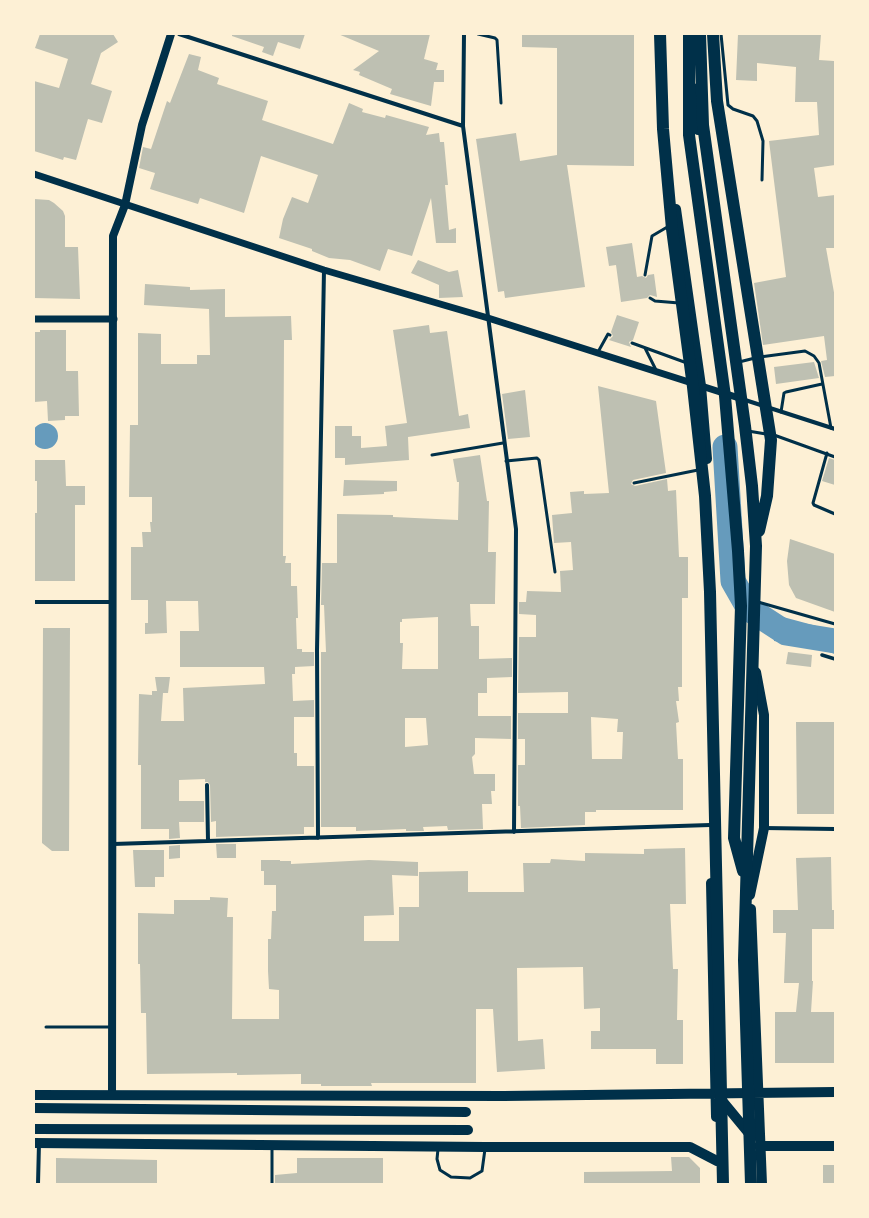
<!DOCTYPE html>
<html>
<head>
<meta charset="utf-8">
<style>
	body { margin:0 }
	#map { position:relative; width:869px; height:1218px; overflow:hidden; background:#fdf0d5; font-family:Inter,sans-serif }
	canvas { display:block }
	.frame { position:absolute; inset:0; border:35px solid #fdf0d5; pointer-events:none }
</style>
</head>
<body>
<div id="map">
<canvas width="869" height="1218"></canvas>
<div class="frame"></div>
</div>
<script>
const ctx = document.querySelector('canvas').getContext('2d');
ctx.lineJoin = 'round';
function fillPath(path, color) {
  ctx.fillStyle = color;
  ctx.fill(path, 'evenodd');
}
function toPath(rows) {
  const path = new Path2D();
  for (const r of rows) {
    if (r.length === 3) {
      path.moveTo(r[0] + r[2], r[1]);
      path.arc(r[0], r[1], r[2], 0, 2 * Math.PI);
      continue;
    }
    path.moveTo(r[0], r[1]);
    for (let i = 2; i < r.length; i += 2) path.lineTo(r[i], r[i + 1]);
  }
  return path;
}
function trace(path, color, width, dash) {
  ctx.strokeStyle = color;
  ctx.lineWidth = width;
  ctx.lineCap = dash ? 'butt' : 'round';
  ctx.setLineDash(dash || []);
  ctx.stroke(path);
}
const water = toPath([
	[45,436,13],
	[772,614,835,631,835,654,815,647,774,641]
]);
const river = toPath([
	[725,447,733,581,749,609,786,633,835,641]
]);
const building = toPath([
	[40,34,113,34,118,42,101,53,91,84,112,91,102,123,88,119,76,160,64,157,63,160,34,151,34,81,59,88,68,59,35,48],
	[232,34,305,34,300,49,278,42,273,56,262,52,264,47,232,36],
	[338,34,430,34,424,59,438,63,436,70,444,70,444,82,434,82,431,106,390,94,392,89,359,75,360,72,353,70,379,51],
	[522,34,634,34,634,166,567,165,585,287,505,298,504,291,498,292,476,139,516,133,520,161,557,155,557,48,522,47],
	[738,34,821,34,819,60,834,61,835,165,814,168,818,197,835,195,835,248,826,248,835,298,835,376,825,377,821,361,827,360,824,336,763,345,754,283,786,277,769,141,819,135,817,102,795,102,796,67,757,63,757,81,736,80],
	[189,54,201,57,198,70,219,78,217,84,268,101,262,120,333,144,349,103,363,109,362,112,385,118,386,115,429,127,426,135,439,133,440,142,444,142,448,185,445,185,449,230,456,228,456,243,436,243,431,198,412,256,388,249,380,271,350,260,329,258,312,251,312,249,279,238,283,219,292,197,308,203,318,175,261,156,244,213,200,198,198,204,150,189,155,173,139,168,143,147,151,149,167,101,170,103],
	[34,199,49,200,54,203,63,211,65,216,65,247,78,247,80,299,34,298],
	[632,243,637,277,642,276,646,278,648,275,654,274,657,297,650,295,647,298,621,302,616,265,609,266,606,247],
	[418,260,449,272,458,270,463,297,439,298,439,285,411,273],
	[145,284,190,287,190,290,225,289,225,317,291,316,292,340,284,340,283,556,286,556,285,563,291,563,291,586,297,586,298,618,296,618,297,649,302,649,302,652,314,652,314,666,295,667,295,674,292,674,293,701,314,700,314,717,294,717,294,753,297,753,297,766,314,766,314,827,304,827,304,834,216,837,216,821,211,822,210,785,208,782,205,782,205,779,179,780,179,801,204,801,204,822,179,822,180,838,169,839,169,829,141,829,141,765,138,765,139,694,152,695,152,691,157,691,155,677,170,677,168,693,163,693,161,721,184,721,183,688,265,684,264,667,180,667,180,631,199,631,198,601,166,601,167,633,145,634,145,623,148,623,148,600,131,600,131,547,143,547,142,532,151,532,150,522,152,522,152,497,129,497,130,425,138,425,138,333,161,334,161,364,197,364,197,355,210,355,209,309,144,305],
	[617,315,639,322,633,340,629,342,631,347,609,340,613,336,611,332],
	[429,325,430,333,447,331,459,416,468,414,470,428,408,437,409,460,345,465,345,458,335,458,335,426,352,426,352,436,361,436,361,448,387,446,385,426,407,423,393,330],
	[40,330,66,330,66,371,78,371,79,416,65,416,65,420,48,421,47,401,34,402,34,332,40,332],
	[814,362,819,378,776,384,774,367],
	[598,386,656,401,666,473,633,480,631,484,635,486,667,479,668,491,676,490,679,557,688,557,688,598,682,598,682,687,678,687,679,701,676,701,679,722,676,723,678,759,683,759,683,810,596,810,596,812,585,812,585,825,521,828,520,806,518,806,518,765,525,765,525,739,518,739,518,713,568,713,568,692,518,693,519,637,536,637,536,615,519,614,519,602,526,602,527,591,561,592,560,571,573,570,571,542,554,543,552,515,572,513,570,492,584,491,584,494,609,493],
	[591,717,618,719,617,732,623,732,622,759,592,759],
	[525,390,530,437,508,439,502,394],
	[480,455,487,501,489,501,488,552,496,552,495,599,495,604,470,604,471,626,479,626,479,659,512,658,512,677,487,678,487,693,478,693,478,716,511,716,511,739,475,738,475,754,472,757,474,774,495,774,495,791,491,791,492,804,482,804,483,829,448,830,447,826,423,827,424,831,406,831,406,829,356,831,356,827,321,827,321,652,326,652,324,605,321,605,322,563,337,563,337,514,393,515,393,517,458,520,459,482,457,482,453,459],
	[438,617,438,669,402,669,403,643,400,643,400,622,402,622,402,619],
	[405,718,426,718,428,745,405,747],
	[829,458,835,460,835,485,822,481],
	[34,460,65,460,66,486,85,486,85,505,75,505,75,581,34,581,34,513,37,513,37,481,34,481],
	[344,480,397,481,397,491,384,492,384,494,343,496],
	[790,539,835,554,835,612,796,598,789,585,787,561],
	[43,628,70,628,69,851,52,851,42,843],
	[788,652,812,655,811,667,786,664],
	[796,722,835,722,835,814,797,814],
	[216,844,236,844,236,858,217,858],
	[180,845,180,858,169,859,169,846],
	[685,848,686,904,670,904,673,969,678,969,677,1020,683,1020,683,1064,656,1064,656,1049,591,1049,591,1031,600,1031,600,1008,584,1009,583,967,517,968,518,1041,543,1039,545,1069,497,1072,493,1009,476,1009,476,1083,371,1083,372,1086,321,1086,321,1084,301,1084,301,1074,237,1075,237,1073,147,1074,146,1013,141,1013,140,964,138,964,138,913,174,914,174,900,210,900,210,897,228,898,227,917,233,917,232,1019,279,1019,279,990,269,989,268,971,268,939,271,939,272,911,276,911,276,885,264,885,264,871,261,871,261,860,280,860,280,861,291,861,291,864,369,860,418,862,418,876,392,875,394,915,364,916,364,941,399,941,399,907,419,907,419,872,468,871,468,892,524,892,523,863,550,863,551,859,585,861,585,853,644,854,644,849],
	[133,850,164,850,164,877,155,877,155,887,135,887],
	[831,857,832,910,835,910,835,929,812,929,812,981,813,981,811,1012,835,1012,835,1063,775,1063,775,1012,796,1012,799,983,784,983,786,933,773,933,773,910,798,910,796,858],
	[671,1157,689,1157,700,1168,700,1184,584,1184,584,1172,672,1171],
	[56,1158,157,1160,157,1184,56,1184],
	[297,1158,383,1158,383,1184,275,1184,275,1175,297,1173],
	[823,1165,835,1165,835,1184,823,1184]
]);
const service = toPath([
	[478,34,495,38,497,40,501,103],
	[721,34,728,105,733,109,753,116,757,121,763,141,762,180],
	[645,275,652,236,669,226],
	[650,298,655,301,679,303],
	[632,343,687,363],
	[645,348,656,370],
	[598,352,608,334,610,335],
	[760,357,805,351,814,356,819,363,831,428],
	[739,362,755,358],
	[781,412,784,393,786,392,822,384],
	[748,431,766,434],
	[774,435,835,457],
	[827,453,813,503,814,505,835,514],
	[432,455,503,443],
	[506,461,537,458,539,460,555,572],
	[634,483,698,470],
	[758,602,835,624],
	[46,1027,111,1027],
	[438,1149,437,1159,440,1170,451,1177,470,1178,482,1171,485,1149],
	[272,1184,272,1146]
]);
const pedestrian = toPath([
	[822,655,835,659]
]);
const minor = toPath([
	[179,34,463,126],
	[464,34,463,126,516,529,514,832],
	[742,399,835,429],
	[34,602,113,602],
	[207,785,208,841],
	[764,828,835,829],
	[318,838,317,650,324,270],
	[113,844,710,825],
	[38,1184,39,1143]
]);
const tertiary = toPath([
	[34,174,324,270,488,318,739,398],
	[34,319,114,319]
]);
const secondary = toPath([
	[112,1095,113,236,125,205,142,125,171,34]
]);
const primary = toPath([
	[693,88,698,130],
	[676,209,701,386,707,459],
	[711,883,716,1117],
	[750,895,764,828,764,715,756,672],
	[751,909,762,1184],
	[34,1095,504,1096,835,1092],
	[719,1097,752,1137],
	[34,1108,466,1112],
	[34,1129,468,1130],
	[34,1143,485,1147,690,1147,717,1161],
	[759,1146,835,1146]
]);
const motorway = toPath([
	[660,34,663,129,672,229,693,387,705,496,710,592,723,1184],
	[689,34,689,135,725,396,738,551,741,606,734,838,743,871],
	[700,34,703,125,745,426,752,486,756,546,744,960,751,1184],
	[713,34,717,101,771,440,767,496,759,531]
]);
fillPath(water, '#669bbc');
trace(river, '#669bbc', 25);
fillPath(building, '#bec0b2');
trace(service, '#003049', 3);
trace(pedestrian, '#003049', 3.5);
trace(minor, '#003049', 4);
trace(tertiary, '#003049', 7);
trace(secondary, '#003049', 8);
trace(primary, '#003049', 10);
trace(motorway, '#003049', 12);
</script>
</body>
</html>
